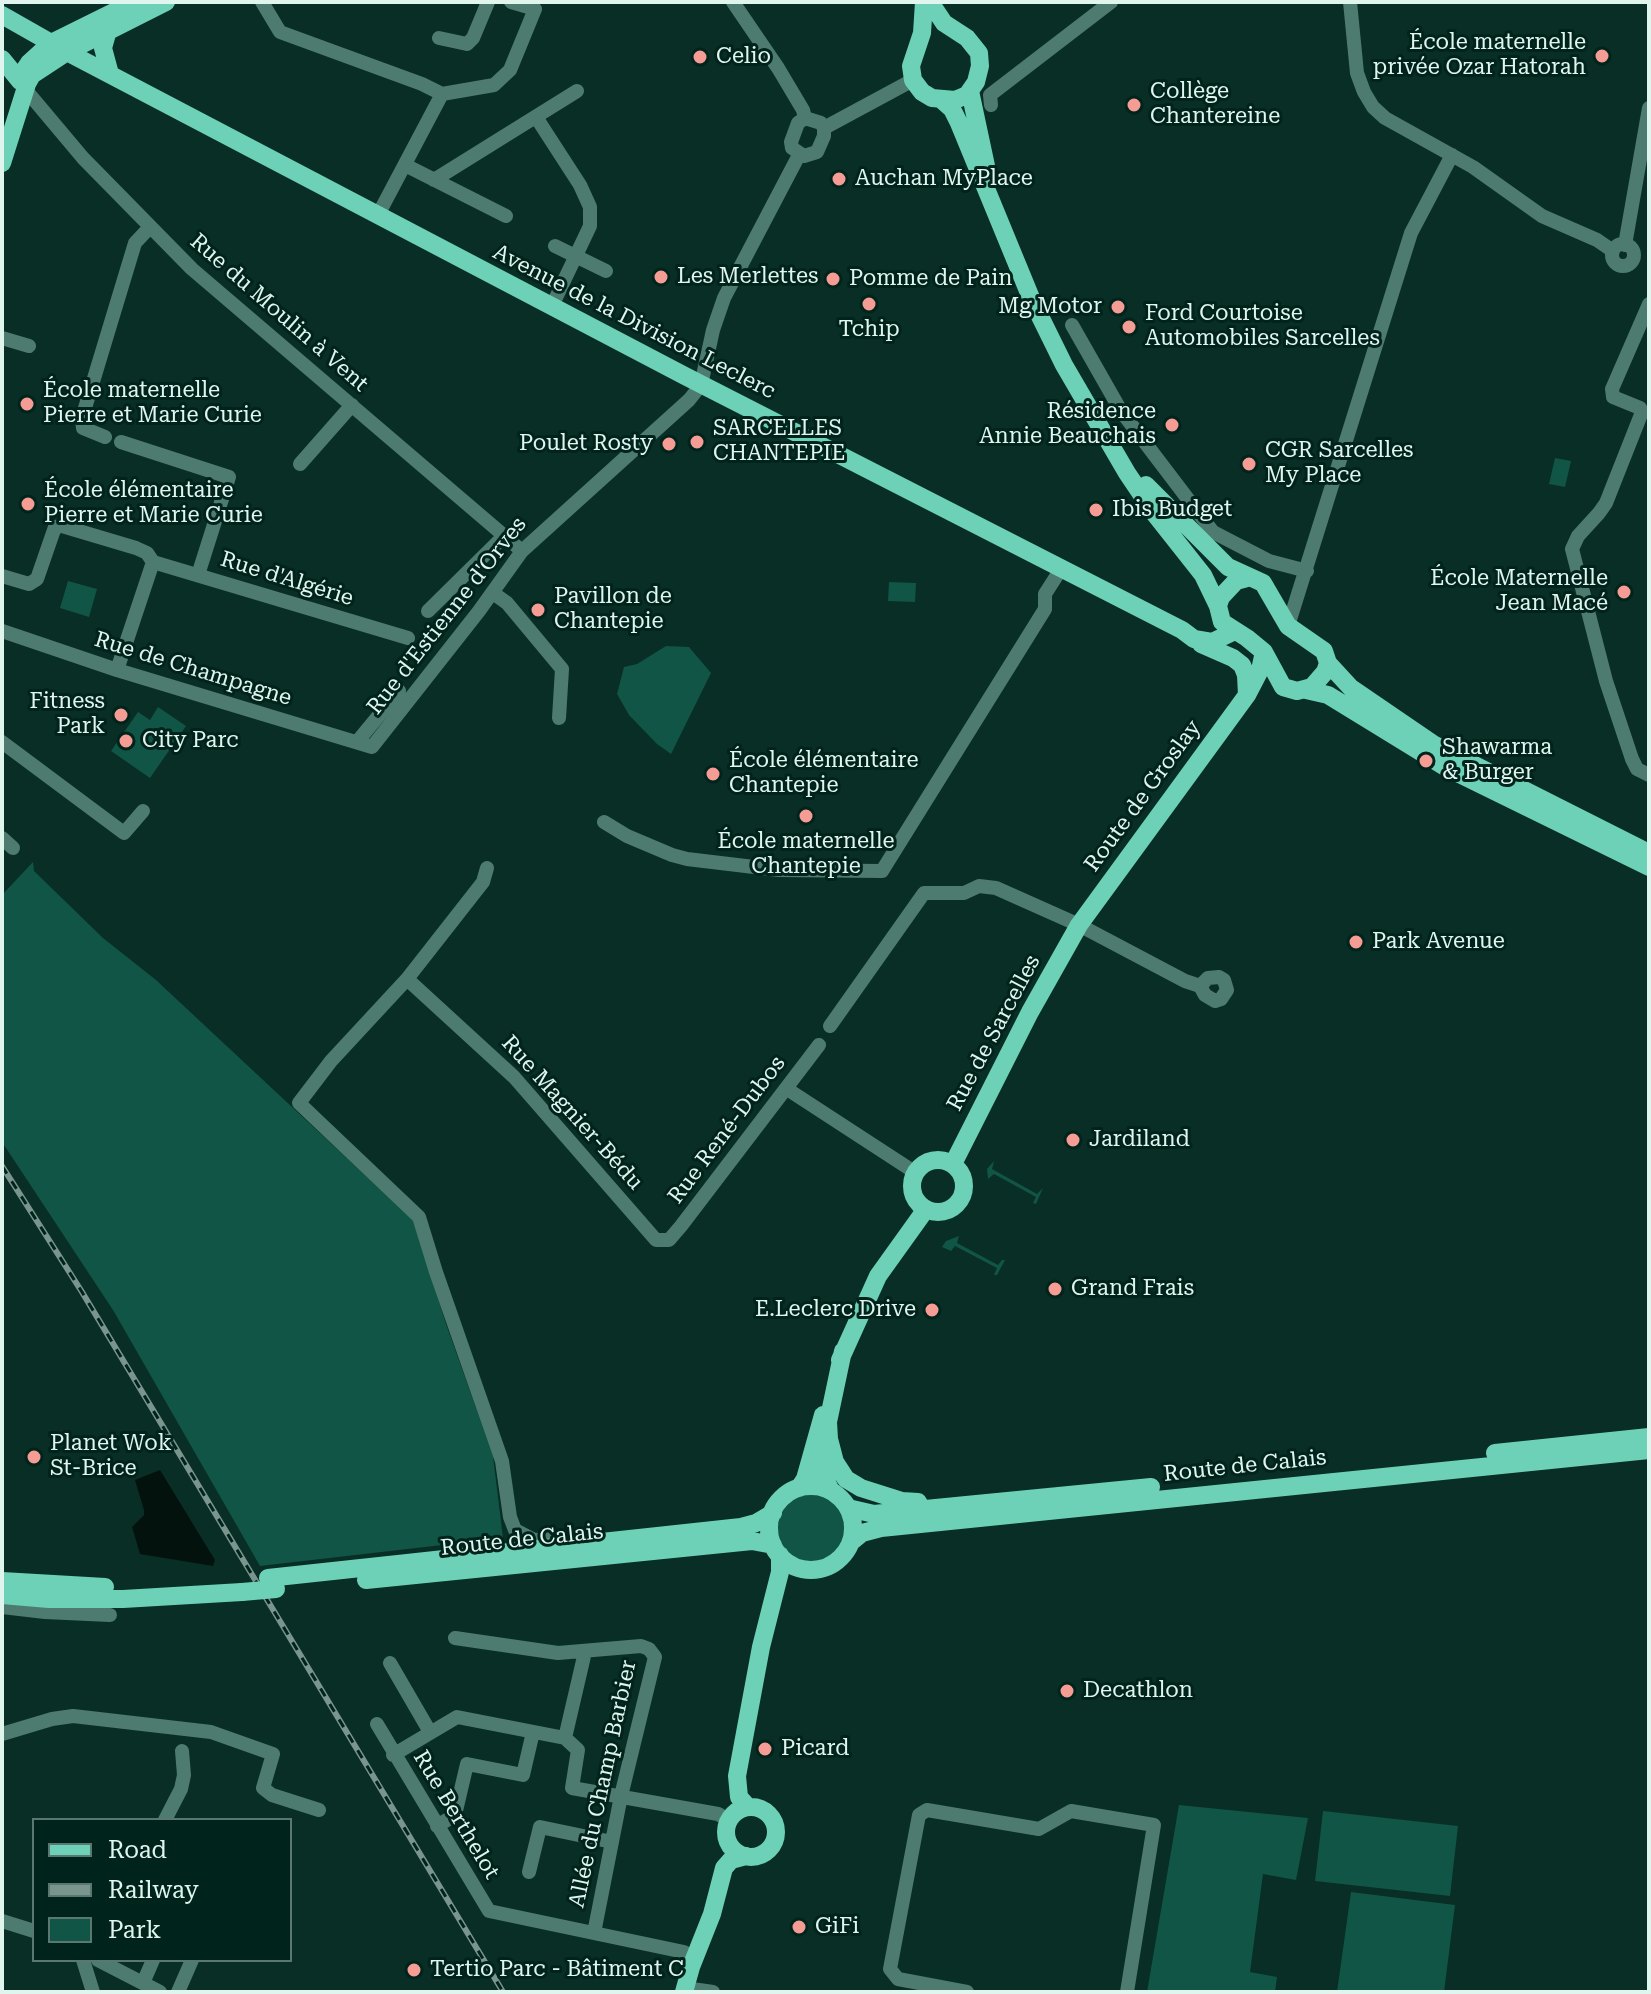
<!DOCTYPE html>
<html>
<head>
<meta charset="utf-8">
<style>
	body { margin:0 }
	#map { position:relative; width:1651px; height:1994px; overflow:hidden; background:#092e26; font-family:"Roboto Serif",serif }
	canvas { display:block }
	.frame { position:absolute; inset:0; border:4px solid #e1f5ef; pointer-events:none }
	.legend { position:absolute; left:32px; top:1818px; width:260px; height:144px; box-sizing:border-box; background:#00241c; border:2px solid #5a7870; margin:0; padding:10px 14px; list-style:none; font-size:24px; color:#e1f5ef }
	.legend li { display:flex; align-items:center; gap:16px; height:40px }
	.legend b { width:40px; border:2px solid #5a7870 }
</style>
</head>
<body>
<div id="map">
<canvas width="1651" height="1994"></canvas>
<div class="frame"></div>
<ul class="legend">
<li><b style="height:10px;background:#6cd1b7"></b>Road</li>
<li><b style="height:10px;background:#79958e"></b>Railway</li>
<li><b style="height:22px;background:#105546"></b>Park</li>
</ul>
</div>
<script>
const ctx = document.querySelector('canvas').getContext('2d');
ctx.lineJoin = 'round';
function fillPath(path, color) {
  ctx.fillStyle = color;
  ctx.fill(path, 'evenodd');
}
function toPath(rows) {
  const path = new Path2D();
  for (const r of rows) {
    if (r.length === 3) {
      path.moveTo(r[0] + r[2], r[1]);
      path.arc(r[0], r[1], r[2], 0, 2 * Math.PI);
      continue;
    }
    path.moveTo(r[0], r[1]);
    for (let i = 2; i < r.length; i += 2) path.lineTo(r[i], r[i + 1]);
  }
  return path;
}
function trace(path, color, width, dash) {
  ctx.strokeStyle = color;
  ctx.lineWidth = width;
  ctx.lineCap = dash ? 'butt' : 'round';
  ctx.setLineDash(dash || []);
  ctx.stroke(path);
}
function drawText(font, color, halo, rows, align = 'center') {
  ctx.font = font + ' "Roboto Serif",serif';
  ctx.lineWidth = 6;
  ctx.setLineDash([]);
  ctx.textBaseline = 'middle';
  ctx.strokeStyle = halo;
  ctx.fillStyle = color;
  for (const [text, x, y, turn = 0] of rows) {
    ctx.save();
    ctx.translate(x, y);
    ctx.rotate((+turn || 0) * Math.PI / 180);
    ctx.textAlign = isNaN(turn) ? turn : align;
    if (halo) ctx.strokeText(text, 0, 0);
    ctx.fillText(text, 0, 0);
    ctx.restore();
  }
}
const green = toPath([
	[1555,458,1571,461,1565,487,1549,484],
	[68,581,97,589,89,617,60,608],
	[889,582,916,583,915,602,888,601],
	[666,646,689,647,711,673,671,754,657,744,629,715,617,694,624,667,637,664],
	[158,707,186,726,150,778,111,751,138,712,150,720],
	[33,862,34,871,103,938,156,980,413,1220,446,1324,493,1456,503,1538,260,1566,113,1310,2,1142,2,895],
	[994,1161,992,1169,1037,1194,1043,1188,1036,1204,1033,1203,1036,1197,994,1174,988,1179,987,1169],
	[959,1236,957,1243,998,1265,1002,1260,1005,1260,997,1275,994,1275,997,1268,955,1246,951,1251,942,1247,946,1241],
	[811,1528,33],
	[1179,1805,1308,1818,1296,1880,1263,1874,1250,1972,1277,1977,1275,1992,1147,1992],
	[1323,1811,1458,1826,1450,1896,1315,1881],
	[1351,1892,1455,1905,1444,1992,1337,1992]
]);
const water = toPath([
	[160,1470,215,1560,213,1566,140,1554,132,1527,144,1515,144,1510,135,1480]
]);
const minor = toPath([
	[262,2,280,32,422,84,442,94],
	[733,2,778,68,803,110,805,118],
	[1350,2,1357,73,1364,92,1373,107,1385,118,1473,167,1542,216,1597,240,1613,251],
	[439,38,467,44,473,38,488,2],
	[25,89,83,158,192,269,522,551],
	[442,94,494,85,510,70,535,9,511,2],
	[991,105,990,95,1111,2],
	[536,117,580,185,590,207,590,226,552,306],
	[805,118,821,123,824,128,824,136,817,152,804,156,792,148,791,142,798,123,805,118],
	[824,128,913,80],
	[405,165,506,216],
	[434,180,577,91],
	[378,215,442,94],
	[1623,255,11],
	[1625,245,1649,108],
	[555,246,606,271],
	[1649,304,1612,389,1613,397,1640,408,1642,412,1606,503,1599,513,1578,536,1572,549,1606,681,1632,759,1637,769,1649,775],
	[1072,325,1121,411,1213,532,1269,561,1307,571],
	[2,338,29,346],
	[105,437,83,428,82,418,135,243,150,227],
	[121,442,229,477,198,575],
	[300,464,352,405],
	[153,562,408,638],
	[2,576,29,584,37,579,55,527,62,526,136,548,147,553,153,562],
	[493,593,507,603,562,669,559,718],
	[428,611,504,536],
	[1288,626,1411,233,1452,155],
	[2,631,117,670,372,747,479,611,522,551,689,400,701,385,713,330,724,298,799,155],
	[117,670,153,562],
	[2,742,124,833,143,811],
	[357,742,399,691],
	[604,822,627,836,672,855,687,859,779,870,882,871,1045,609,1045,594,1061,569],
	[2,838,13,848],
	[487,868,483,882,407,979,331,1061,299,1103,419,1217,436,1272,502,1461,510,1517,515,1530,534,1540,557,1539],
	[407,979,514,1077,656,1240,669,1240,681,1226,819,1045],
	[830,1026,924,893,964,893,979,886,996,888,1079,925,1185,981,1200,986,1208,978,1219,977,1224,980,1227,990,1221,999,1215,1001,1205,995,1200,986],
	[787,1089,916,1173],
	[2,1607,45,1612,110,1615],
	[455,1638,558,1653,641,1646,649,1649,655,1657,621,1796,594,1933],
	[390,1663,430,1732],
	[377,1724,489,1911,684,1952,694,1959],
	[2,1734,52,1719,73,1716,211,1732,273,1754,263,1788,272,1795,319,1810],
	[565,1738,578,1750,572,1788,718,1814,729,1820],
	[565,1738,585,1652],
	[393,1755,457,1717,565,1738],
	[165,1820,181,1789,184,1775,182,1751],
	[437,1826,455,1815,467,1764,523,1775,533,1732],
	[529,1872,540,1827,612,1842],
	[2,1921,34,1931],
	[83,1960,93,1992],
	[98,1960,160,1992],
	[143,1983,153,1960],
	[685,1988,713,1992],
	[178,1992,192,1960],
	[967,1992,898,1979,890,1969,919,1815,927,1810,1039,1829,1071,1811,1154,1825,1127,1992]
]);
const major = toPath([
	[924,2,922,33,911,66,913,80,922,92,932,98,955,100,967,95,976,82,980,66,979,53,967,38,944,23,930,2],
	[2,15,67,52,685,376,1182,630,1194,639,1212,642,1235,631],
	[108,30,103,48,110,74],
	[2,59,20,81,27,84],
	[21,75,29,63,51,43,134,2],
	[970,91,986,166],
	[943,101,952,109,959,123,1031,298,1064,365,1127,473,1154,513,1203,575,1218,606],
	[2,163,27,84,32,75,67,52,166,2],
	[1146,485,1228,567,1263,583,1288,626,1324,651,1328,663,1325,672,1312,687,1297,691,1283,687,1264,652,1247,638,1222,622,1218,606,1221,597,1236,581,1247,578],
	[1201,644,1233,658,1242,665,1246,675,1247,695],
	[1328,663,1351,688,1433,744,1649,853],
	[1306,690,1328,695,1447,768,1649,867],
	[938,1186,26],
	[953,1164,1030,1012,1079,925,1247,695,1260,670,1264,652],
	[843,1351,828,1422,829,1439,835,1462,846,1479,861,1488,902,1501,918,1502],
	[840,1360,878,1276,926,1209],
	[822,1441,823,1474,831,1491],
	[1495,1453,1649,1437],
	[811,1528,42],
	[799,1488,805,1479,823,1415],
	[848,1508,874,1514,1151,1487],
	[851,1542,862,1533,881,1528,1649,1450],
	[268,1578,741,1527,756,1523,773,1513],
	[366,1580,752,1541,773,1545],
	[2,1581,105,1587],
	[2,1595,49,1599,123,1599,242,1592],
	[748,1807,739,1797,737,1776,761,1647,780,1572,780,1555],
	[751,1832,25],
	[684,1992,691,1967,712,1914,724,1868,731,1860,746,1856]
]);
const rail = toPath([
	[2,1166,82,1292,503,1992]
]);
const majorBridge = toPath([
	[242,1592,276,1589]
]);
const markers = [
	[1602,56,8,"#f59c95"],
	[700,57,8,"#f59c95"],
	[1134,105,8,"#f59c95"],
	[839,179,8,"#f59c95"],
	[661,277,8,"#f59c95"],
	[833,279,8,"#f59c95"],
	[869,304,8,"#f59c95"],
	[1118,307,8,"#f59c95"],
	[1129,327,8,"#f59c95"],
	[27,404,8,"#f59c95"],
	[1172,425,8,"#f59c95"],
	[697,442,8,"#f59c95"],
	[669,444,8,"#f59c95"],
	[1249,464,8,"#f59c95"],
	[28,504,8,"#f59c95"],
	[1096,510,8,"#f59c95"],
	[1624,592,8,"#f59c95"],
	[538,610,8,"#f59c95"],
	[121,715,8,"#f59c95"],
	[126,741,8,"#f59c95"],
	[1426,761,8,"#f59c95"],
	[713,774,8,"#f59c95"],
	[806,816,8,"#f59c95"],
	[1356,942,8,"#f59c95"],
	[1073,1140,8,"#f59c95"],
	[1055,1289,8,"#f59c95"],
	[932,1310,8,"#f59c95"],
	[34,1457,8,"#f59c95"],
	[1067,1691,8,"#f59c95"],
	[765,1749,8,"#f59c95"],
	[799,1927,8,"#f59c95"],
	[414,1970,8,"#f59c95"]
];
const poiNames = [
	["École maternelle",1586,43,"right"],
	["privée Ozar Hatorah",1586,68,"right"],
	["Celio",716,57],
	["Collège",1150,92],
	["Chantereine",1150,117],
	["Auchan MyPlace",855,179],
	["Les Merlettes",677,277],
	["Pomme de Pain",849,279],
	["Mg Motor",1102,307,"right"],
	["Ford Courtoise",1145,314],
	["Automobiles Sarcelles",1145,339],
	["Tchip",869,330,"center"],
	["École maternelle",43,391],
	["Pierre et Marie Curie",43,416],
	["Résidence",1156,412,"right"],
	["Annie Beauchais",1156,437,"right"],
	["SARCELLES",713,429],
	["CHANTEPIE",713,454],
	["Poulet Rosty",653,444,"right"],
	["CGR Sarcelles",1265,451],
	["My Place",1265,476],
	["École élémentaire",44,491],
	["Pierre et Marie Curie",44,516],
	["Ibis Budget",1112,510],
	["École Maternelle",1608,579,"right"],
	["Jean Macé",1608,604,"right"],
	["Pavillon de",554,597],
	["Chantepie",554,622],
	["Fitness",105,702,"right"],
	["Park",105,727,"right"],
	["City Parc",142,741],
	["Shawarma",1442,748],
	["& Burger",1442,773],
	["École élémentaire",729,761],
	["Chantepie",729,786],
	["École maternelle",806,842,"center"],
	["Chantepie",806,867,"center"],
	["Park Avenue",1372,942],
	["Jardiland",1089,1140],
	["Grand Frais",1071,1289],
	["E.Leclerc Drive",916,1310,"right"],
	["Planet Wok",50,1444],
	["St-Brice",50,1469],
	["Decathlon",1083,1691],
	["Picard",781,1749],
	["GiFi",815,1927],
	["Tertio Parc - Bâtiment C",430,1970]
];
const streetNames = [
	["Rue du Moulin à Vent",279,313,41],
	["Avenue de la Division Leclerc",634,322,27],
	["Rue d'Algérie",287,579,17],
	["Rue d'Estienne d'Orves",447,616,-52],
	["Rue de Champagne",193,669,17],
	["Route de Groslay",1143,796,-54],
	["Rue de Sarcelles",994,1033,-62],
	["Rue Magnier-Bédu",572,1113,48],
	["Rue René-Dubos",727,1130,-53],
	["Route de Calais",1245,1466,-6],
	["Route de Calais",522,1540,-6],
	["Allée du Champ Barbier",603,1784,-78],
	["Rue Berthelot",456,1815,59]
];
fillPath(green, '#105546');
fillPath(water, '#04120e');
trace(minor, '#4e7b6f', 14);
trace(major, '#6cd1b7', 18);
trace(rail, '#79958e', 6);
trace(rail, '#00241c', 3, [9]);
trace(majorBridge, '#6cd1b7', 18);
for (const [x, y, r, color] of markers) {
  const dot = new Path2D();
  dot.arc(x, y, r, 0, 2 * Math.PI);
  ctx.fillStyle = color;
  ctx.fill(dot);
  trace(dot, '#00241c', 3);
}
drawText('22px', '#e1f5ef', '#00241c', poiNames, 'left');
drawText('22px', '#e1f5ef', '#00241c', streetNames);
</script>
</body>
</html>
